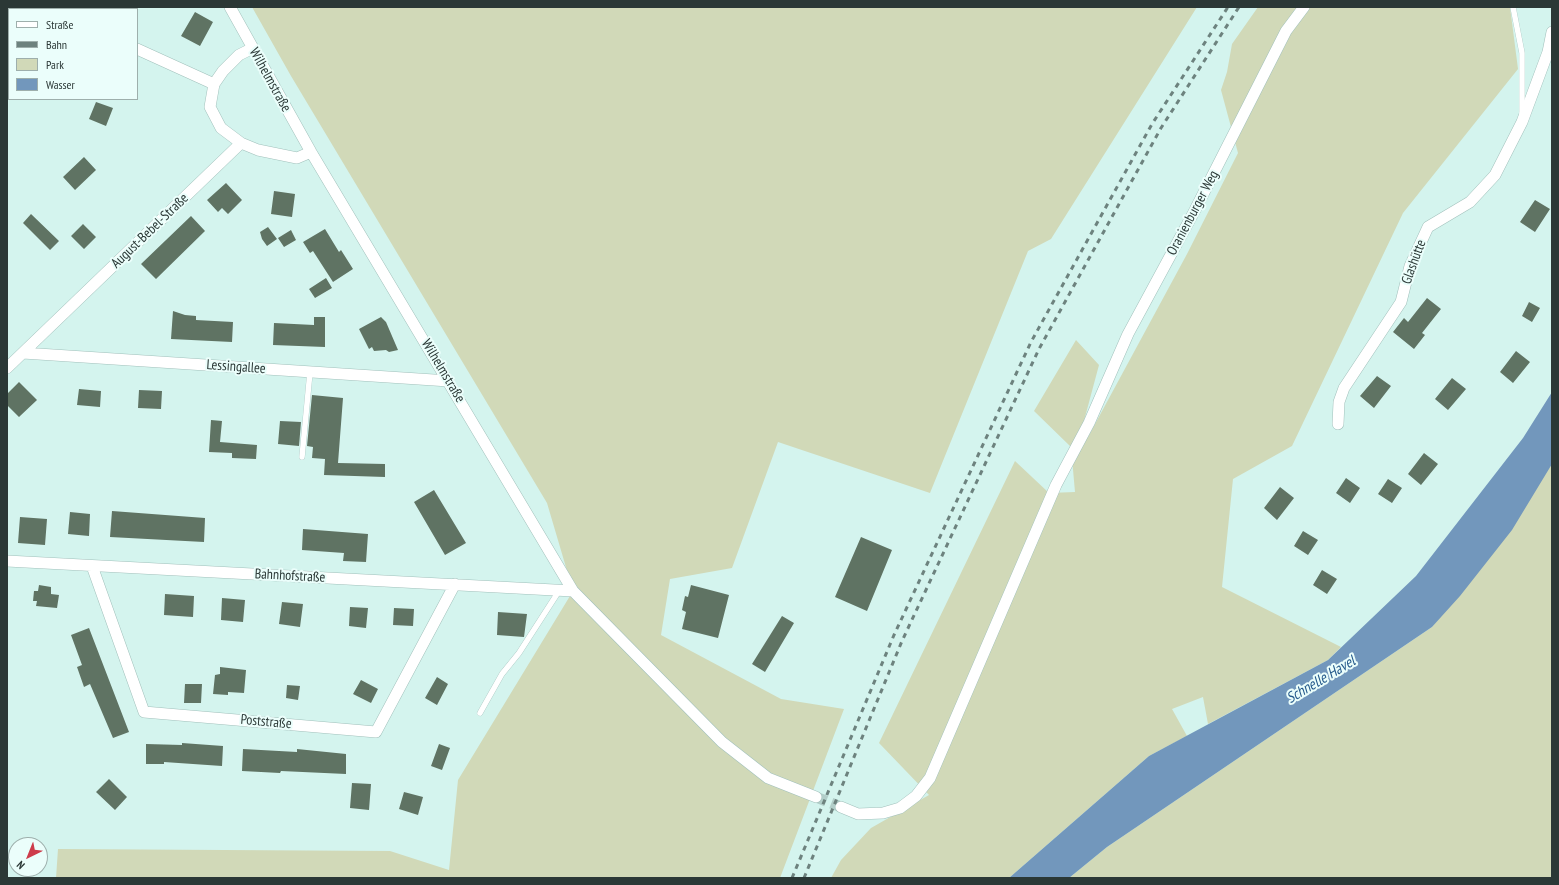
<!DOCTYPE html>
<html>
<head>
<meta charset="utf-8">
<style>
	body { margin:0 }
	#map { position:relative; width:1559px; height:885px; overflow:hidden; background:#d4f4ee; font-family:"PT Sans Narrow",sans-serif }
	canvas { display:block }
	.frame { position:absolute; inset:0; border:8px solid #2b3836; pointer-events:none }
	.legend { position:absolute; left:8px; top:8px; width:130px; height:92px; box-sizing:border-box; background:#ebfefb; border:1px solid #9eafac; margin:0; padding:5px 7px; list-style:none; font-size:12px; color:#2b3836 }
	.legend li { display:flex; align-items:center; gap:8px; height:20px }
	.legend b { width:20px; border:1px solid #9eafac }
	.north { position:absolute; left:8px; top:837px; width:40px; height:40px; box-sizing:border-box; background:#ebfefb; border:1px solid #9eafac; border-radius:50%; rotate:223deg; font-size:11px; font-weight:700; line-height:16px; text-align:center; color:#2b3836 }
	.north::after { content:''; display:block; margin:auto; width:14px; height:18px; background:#cd3c4b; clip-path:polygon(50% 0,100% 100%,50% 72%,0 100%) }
</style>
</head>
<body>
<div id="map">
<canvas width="1559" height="885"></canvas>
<div class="frame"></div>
<ul class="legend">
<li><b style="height:5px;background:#fff"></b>Straße</li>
<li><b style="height:5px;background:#6d827e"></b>Bahn</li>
<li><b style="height:11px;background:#d1d9b8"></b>Park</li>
<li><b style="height:11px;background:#7297bc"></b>Wasser</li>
</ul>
<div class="north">N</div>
</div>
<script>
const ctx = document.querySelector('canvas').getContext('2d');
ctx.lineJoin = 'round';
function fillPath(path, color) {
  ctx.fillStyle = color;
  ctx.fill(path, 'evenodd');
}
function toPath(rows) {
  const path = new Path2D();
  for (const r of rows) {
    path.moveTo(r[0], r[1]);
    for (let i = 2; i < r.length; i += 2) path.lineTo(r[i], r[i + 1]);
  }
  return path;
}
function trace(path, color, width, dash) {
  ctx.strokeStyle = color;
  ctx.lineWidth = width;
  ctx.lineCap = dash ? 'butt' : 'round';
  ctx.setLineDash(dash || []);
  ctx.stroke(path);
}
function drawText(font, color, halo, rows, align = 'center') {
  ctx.font = font + ' "PT Sans Narrow",sans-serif';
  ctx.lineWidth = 4;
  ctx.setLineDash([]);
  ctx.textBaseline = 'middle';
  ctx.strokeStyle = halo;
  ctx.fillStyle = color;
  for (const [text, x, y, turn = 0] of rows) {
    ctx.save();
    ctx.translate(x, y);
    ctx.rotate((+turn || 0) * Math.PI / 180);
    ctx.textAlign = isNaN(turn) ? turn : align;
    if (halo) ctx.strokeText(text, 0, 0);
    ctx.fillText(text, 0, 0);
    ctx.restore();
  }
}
const green = toPath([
	[252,7,1197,7,1051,239,1028,251,930,493,778,442,732,568,670,579,661,635,781,699,844,709,780,878,56,878,58,849,390,851,449,870,458,780,573,591,547,503,291,76],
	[1258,7,1510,7,1518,69,1403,213,1292,446,1233,479,1222,587,1341,647,1328,660,1208,724,1203,697,1172,709,1187,736,1149,756,1009,878,831,878,841,860,871,828,929,795,879,743,1015,461,1049,493,1075,492,1071,447,1034,411,1076,340,1099,365,1081,432,1088,437,1187,254,1238,153,1221,90,1227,72,1232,44],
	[1552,464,1552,878,1069,878,1107,847,1432,627]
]);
const water = toPath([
	[1552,392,1552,464,1512,530,1460,596,1432,627,1107,847,1069,878,1009,878,1149,756,1328,660,1416,576,1523,438]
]);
const building = toPath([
	[195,12,213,22,200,46,181,36],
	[96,102,113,108,106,126,89,119],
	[84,157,96,170,75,190,63,177],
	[226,183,242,200,228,214,222,208,218,212,207,200],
	[274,191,295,194,292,217,271,214],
	[1535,200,1550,209,1535,232,1520,222],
	[31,214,59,241,50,250,23,223],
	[191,216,205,231,156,279,141,264],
	[83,224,96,237,84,249,71,236],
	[268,227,277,239,267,246,262,239,260,232],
	[325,229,339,252,341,250,353,269,333,282,313,251,310,253,303,242],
	[291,230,296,240,284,247,278,238],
	[326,278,332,288,315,298,309,289],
	[1427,298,1441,309,1422,333,1425,335,1414,349,1393,332,1404,318,1408,322],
	[1529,302,1540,308,1532,322,1522,316],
	[173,311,185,315,196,316,196,320,233,322,232,342,171,339],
	[314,317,325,317,325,347,273,345,274,323,314,325],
	[381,317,386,322,398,350,389,352,386,350,374,351,372,347,369,349,359,329],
	[1516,351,1530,362,1513,383,1500,372],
	[1377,376,1391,386,1374,408,1360,396],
	[1452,378,1466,389,1448,410,1435,399],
	[19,382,37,400,19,417,7,405,7,394],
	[79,389,101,391,100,407,77,405],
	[139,390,162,391,161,409,138,408],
	[312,395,343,398,338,463,385,464,385,477,324,475,325,459,312,458,313,447,307,446],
	[211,420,222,421,220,442,257,445,256,459,232,458,232,453,209,452],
	[280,421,301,422,299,446,278,444],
	[1424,453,1438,464,1421,485,1408,474],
	[1346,478,1360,488,1350,503,1336,493],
	[1388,479,1402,488,1392,503,1378,494],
	[1280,487,1294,498,1277,520,1264,508],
	[434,490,466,543,445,555,414,502],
	[112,511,205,518,204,542,110,537],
	[70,512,90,514,89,536,68,534],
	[20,517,47,519,45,545,18,543],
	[303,529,368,534,366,562,343,561,344,553,302,550],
	[1303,531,1318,540,1308,555,1294,546],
	[861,537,892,550,867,611,835,597],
	[1322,570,1337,579,1327,594,1313,585],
	[39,585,51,587,51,594,59,595,57,608,36,606,37,601,33,601,34,591,38,591],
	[691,585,729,595,718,638,682,629,686,612,682,610,685,596,688,597],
	[165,594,194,596,193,617,164,615],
	[222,598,245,600,243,622,221,620],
	[282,602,303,604,300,627,279,624],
	[350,607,368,608,366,628,349,626],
	[394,608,414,609,413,626,393,625],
	[498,612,527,614,524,637,497,635],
	[782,616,794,623,765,672,752,664],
	[89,628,129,732,113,738,90,684,84,687,77,667,82,665,71,635],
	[220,667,246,670,244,693,228,692,228,695,213,694,215,675,220,674],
	[437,677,448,684,437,705,425,698],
	[361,680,378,689,371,703,353,694],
	[185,684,202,684,201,703,184,703],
	[287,685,300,686,298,700,286,698],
	[182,743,223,746,222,766,164,762,164,764,146,764,146,744,182,745],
	[439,744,450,748,442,770,431,766],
	[243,749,297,752,297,749,346,754,346,774,281,771,280,773,242,771],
	[109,779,127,797,115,810,96,792],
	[352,783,371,784,369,810,350,808],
	[404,792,423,797,418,815,399,809]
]);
const minorTunnel = toPath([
	[816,797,841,807]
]);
const service = toPath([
	[1513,7,1522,53,1522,113],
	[302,457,310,372],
	[480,713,502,674,519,653,559,591]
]);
const minor = toPath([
	[45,7,49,9],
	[230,7,311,152,573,591,722,742,768,778,816,797],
	[253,48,239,55,223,71,214,84,210,107,221,128,241,143,258,150,297,158,311,152],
	[137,49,214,84],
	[23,353,449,381],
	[7,368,241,143],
	[1338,424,1339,402,1344,388,1401,302,1410,266,1428,227,1470,202,1495,175,1522,122,1548,52,1552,32],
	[7,561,573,591],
	[92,566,144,712,376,732,455,584],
	[841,807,858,814,883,813,900,808,916,796,930,778,1056,485,1089,423,1128,334,1195,210,1286,31,1304,7]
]);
const rail = toPath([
	[792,878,894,635,1031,342,1152,124,1228,7],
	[804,878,902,641,1039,349,1161,128,1239,7]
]);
const streetNames = [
	["Wilhelmstraße",270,80,61],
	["Oranienburger Weg",1193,213,-62],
	["August-Bebel-Straße",150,231,-44],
	["Glashütte",1414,262,-70],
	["Lessingallee",236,367,4],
	["Wilhelmstraße",443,371,59],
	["Bahnhofstraße",290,576,3],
	["Poststraße",266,722,5]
];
const waterNames = [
	["Schnelle Havel",1321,680,-31]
];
fillPath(green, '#d1d9b8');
fillPath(water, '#7297bc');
fillPath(building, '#5f7363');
trace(minorTunnel, '#b2cec9', 11, [11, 5.5]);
trace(service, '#a1c0bb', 6);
trace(minor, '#a1c0bb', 12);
trace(service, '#fff', 5.5);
trace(minor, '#fff', 11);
trace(rail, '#6d827e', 3, [5, 5]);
drawText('14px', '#2b3836', '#ebfefb', streetNames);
drawText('italic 15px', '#23588a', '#ebfefb', waterNames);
</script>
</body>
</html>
